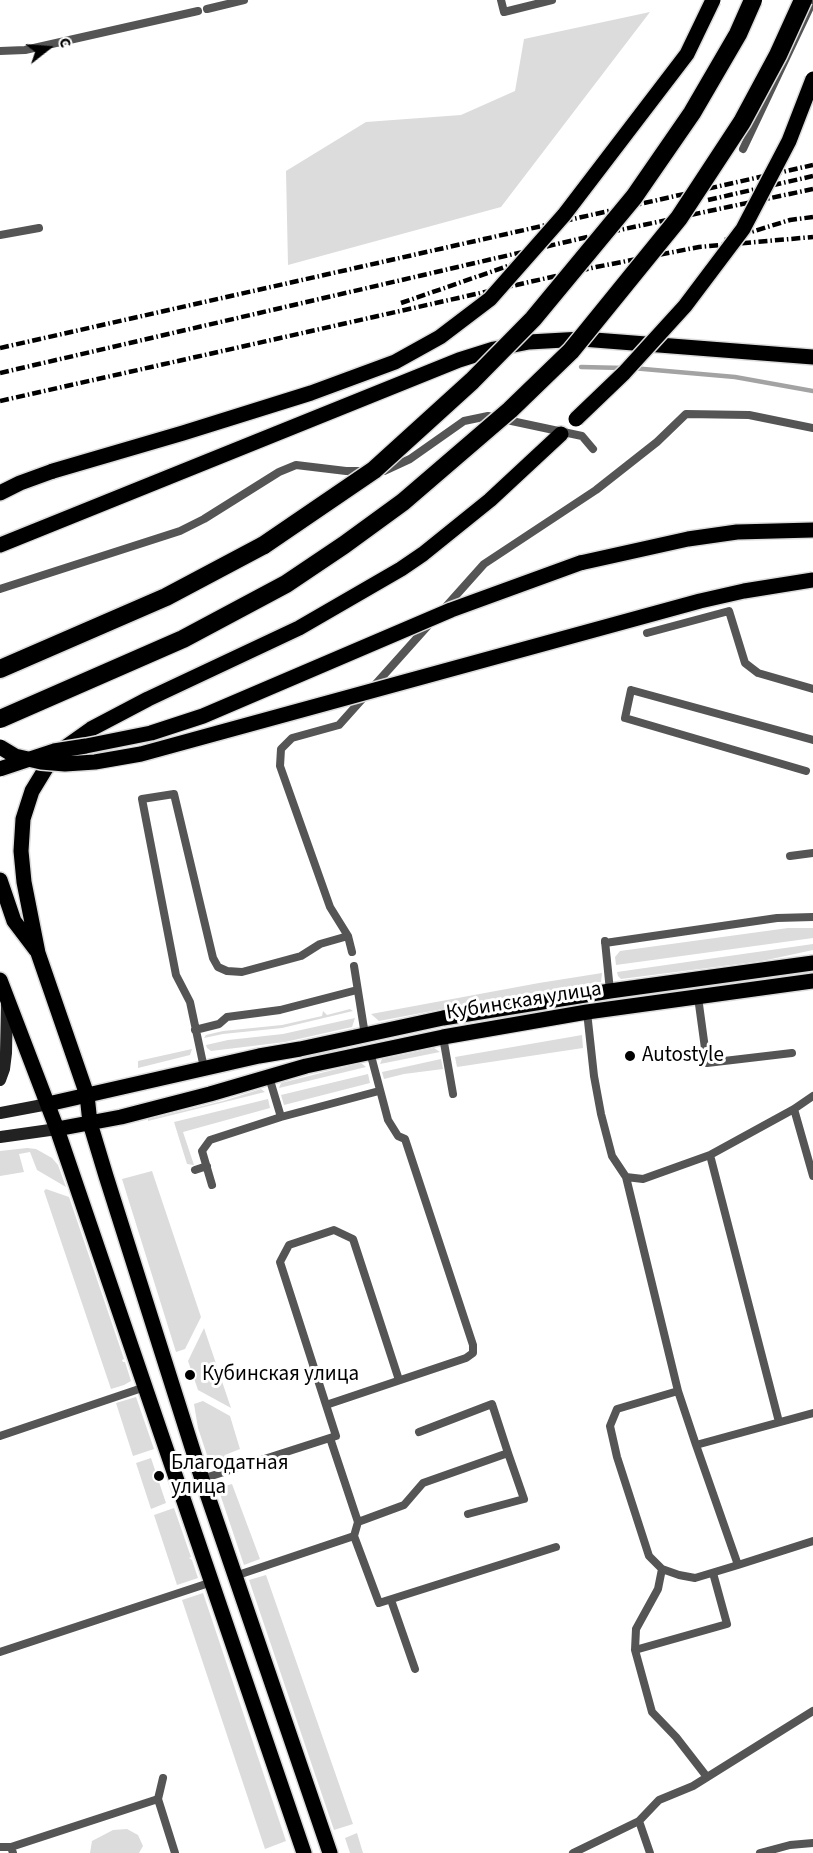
<!DOCTYPE html>
<html>
<head>
<meta charset="utf-8">
<style>
	body { margin:0 }
	#map { position:relative; width:813px; height:1853px; overflow:hidden; background:#fff; font-family:"Source Sans 3",sans-serif }
	canvas { display:block }
	.north { position:absolute; left:18px; top:18px; width:60px; height:60px; -webkit-text-stroke:4px #fff; paint-order:stroke; rotate:73deg; font-size:16px; font-weight:700; line-height:24px; text-align:center; color:#000 }
	.north::after { content:''; display:block; margin:auto; width:21px; height:27px; background:#000; clip-path:polygon(50% 0,100% 100%,50% 72%,0 100%) }
</style>
</head>
<body>
<div id="map">
<canvas width="813" height="1853"></canvas>
<div class="north">С</div>
</div>
<script>
const ctx = document.querySelector('canvas').getContext('2d');
ctx.lineJoin = 'round';
function fillPath(path, color) {
  ctx.fillStyle = color;
  ctx.fill(path, 'evenodd');
}
function toPath(rows) {
  const path = new Path2D();
  for (const r of rows) {
    path.moveTo(r[0], r[1]);
    for (let i = 2; i < r.length; i += 2) path.lineTo(r[i], r[i + 1]);
  }
  return path;
}
function trace(path, color, width, dash) {
  ctx.strokeStyle = color;
  ctx.lineWidth = width;
  ctx.lineCap = dash ? 'butt' : 'round';
  ctx.setLineDash(dash || []);
  ctx.stroke(path);
}
function drawText(font, color, halo, rows, align = 'center') {
  ctx.font = font + ' "Source Sans 3",sans-serif';
  ctx.lineWidth = 6;
  ctx.setLineDash([]);
  ctx.textBaseline = 'middle';
  ctx.strokeStyle = halo;
  ctx.fillStyle = color;
  for (const [text, x, y, turn = 0] of rows) {
    ctx.save();
    ctx.translate(x, y);
    ctx.rotate((+turn || 0) * Math.PI / 180);
    ctx.textAlign = isNaN(turn) ? turn : align;
    if (halo) ctx.strokeText(text, 0, 0);
    ctx.fillText(text, 0, 0);
    ctx.restore();
  }
}
const green = toPath([
	[650,12,501,207,288,265,286,171,366,122,461,115,515,91,524,39],
	[788,928,813,928,813,938,616,965,615,957,620,951],
	[813,944,813,950,762,961,621,979,618,976,617,972],
	[602,973,601,982,485,1001,379,1021,371,1014,539,983],
	[350,1009,353,1011,282,1028,223,1034,204,1038,206,1035,223,1031,282,1025,322,1016,323,1011,327,1015],
	[355,1018,352,1027,285,1042,211,1051,207,1048,206,1045,228,1040,283,1034],
	[582,1035,583,1048,457,1067,455,1057],
	[434,1048,440,1052,380,1064,382,1059],
	[192,1049,190,1055,138,1068,138,1061],
	[441,1059,443,1069,404,1074,384,1079,382,1072],
	[361,1063,366,1067,279,1088,281,1083],
	[368,1074,370,1083,284,1105,281,1095],
	[261,1089,265,1092,148,1121,148,1119,223,1101],
	[268,1099,270,1108,183,1132,194,1165,187,1164,174,1122],
	[27,1148,36,1149,52,1158,58,1165,66,1187,37,1170,30,1152,19,1154,24,1172,0,1176,0,1151],
	[152,1171,201,1317,185,1349,176,1352,122,1179],
	[46,1189,69,1197,124,1359,122,1360,123,1362,125,1362,131,1381,124,1385,111,1389,44,1191],
	[204,1328,231,1408,198,1390,188,1361],
	[136,1397,154,1449,133,1456,116,1403],
	[203,1401,230,1416,240,1449,225,1455,219,1464,211,1467,198,1428,194,1404],
	[151,1458,166,1503,151,1509,136,1463],
	[232,1484,260,1559,244,1565,218,1488],
	[174,1508,191,1557,189,1558,192,1560,198,1578,177,1585,154,1515],
	[266,1575,353,1824,334,1830,249,1580],
	[203,1593,286,1841,265,1849,182,1600],
	[127,1829,138,1835,143,1846,139,1853,90,1853,92,1841,113,1830],
	[357,1833,363,1853,350,1853,345,1838]
]);
const stream = toPath([
	[581,367,624,368],
	[632,368,735,377,813,391]
]);
const lane = toPath([
	[501,0,504,12,552,0],
	[207,9,244,0],
	[0,51,25,50,198,11],
	[743,149,813,1],
	[0,235,39,228],
	[380,471,384,471,410,459,464,421,488,416,582,436,593,449],
	[0,589,180,531,204,519,279,472,296,465,346,471,367,471],
	[442,611,484,564,596,490,657,442,686,414,749,415,813,428],
	[647,633,729,611,745,663,758,673,813,689],
	[806,771,625,718,631,690,813,740],
	[790,856,813,853],
	[605,941,610,991],
	[605,943,777,918,813,917],
	[352,952,348,936,330,907,280,766,281,749,292,738,339,725,433,620],
	[354,966,365,1035],
	[698,997,707,1063,792,1053],
	[587,1012,594,1076,601,1114,612,1156,626,1177,643,1179,710,1155,794,1109,813,1096],
	[195,1030,219,1024,227,1017,280,1010,357,990],
	[443,1037,453,1094],
	[204,1068,190,1002,176,975,142,799,174,794,213,958,218,967,227,971,242,972,301,956,320,944,348,936],
	[269,1077,281,1117],
	[794,1109,813,1176],
	[710,1155,779,1422],
	[195,1170,207,1166],
	[626,1177,678,1391],
	[212,1185,202,1151,210,1140,281,1117,379,1091],
	[326,1405,280,1262,289,1245,334,1230,353,1239,399,1380],
	[813,1413,696,1445,738,1565,813,1541],
	[0,1436,145,1387],
	[330,1438,358,1522,354,1536,379,1603,556,1547],
	[696,1445,678,1391,617,1409,610,1426,617,1457,649,1556,662,1569,679,1575,695,1578,738,1565],
	[202,1479,336,1436,326,1405,466,1358,473,1353,473,1345,405,1139,398,1136,388,1120,370,1052],
	[468,1514,524,1499,508,1453],
	[358,1522,404,1505,423,1483,508,1453,492,1404,419,1432],
	[662,1569,658,1589,636,1629,635,1650,652,1712,676,1737,707,1777],
	[235,1576,354,1536],
	[391,1600,415,1669],
	[635,1650,727,1624,713,1573],
	[0,1652,212,1582],
	[163,1778,158,1799,175,1853],
	[639,1821,650,1853],
	[0,1847,11,1847],
	[13,1853,11,1847,158,1799],
	[573,1853,639,1821,659,1800,693,1786,813,1711],
	[760,1853,790,1845,813,1843]
]);
const secondary = toPath([
	[0,1080,4,1069,6,1053,7,1003],
	[0,1113,48,1104],
	[0,1137,57,1129]
]);
const primary = toPath([
	[0,493,20,483,53,471],
	[0,545,459,360,494,349,529,342,582,339,813,357],
	[580,563,688,539,737,532,813,530],
	[0,880,14,921,36,950],
	[0,980,57,1129,304,1853],
	[48,1104,259,1056,300,1049,443,1018,610,991,813,963],
	[57,1129,121,1117,210,1094,306,1066,443,1037,587,1012,813,981],
	[330,1853,202,1479,106,1176,90,1123,87,1095,38,953,24,882,21,851,23,819,32,791,46,768,67,746,91,729,148,699,299,628,401,569,423,554,490,500,561,434]
]);
const highway = toPath([
	[0,669,166,597,264,545]
]);
const rail = toPath([
	[708,200,813,176],
	[725,240,790,220,813,217],
	[401,303,531,258],
	[0,348,813,165],
	[0,373,596,235,813,189],
	[0,401,596,267,699,247,813,237]
]);
const primaryBridge = toPath([
	[576,419,624,373,685,306,743,229,789,141,813,79],
	[53,471,183,433,311,393,395,362,440,337,490,299,564,215,687,54,713,0],
	[0,747,15,756,41,762,65,764,95,762,141,754,700,601,744,591,813,580],
	[0,769,54,751,86,746,151,733,203,716,451,610,580,563]
]);
const highwayBridge = toPath([
	[264,545,374,470,472,381,533,319,634,197,692,113,738,34,753,0],
	[0,719,183,639,286,584,344,545,403,502,510,410,571,351,679,218,742,122,778,55,803,0]
]);
const markers = [
	[630,1056,6,"#000"],
	[190,1375,6,"#000"],
	[159,1476,6,"#000"]
];
const streetNames = [
	["Кубинская улица",524,1002,-9]
];
const poiNames = [
	["Autostyle",642,1056],
	["Кубинская улица",202,1375],
	["Благодатная",171,1464],
	["улица",171,1488]
];
fillPath(green, '#dcdcdc');
trace(stream, '#a3a3a3', 4.5);
trace(primary, '#dbdbdb', 18);
trace(highway, '#dbdbdb', 21);
trace(lane, '#555', 8);
trace(secondary, '#222', 12);
trace(primary, '#000', 15);
trace(highway, '#000', 18);
trace(rail, '#000', 4.5, [9, 3, 1.5, 3]);
trace(primaryBridge, '#dbdbdb', 18, []);
trace(highwayBridge, '#dbdbdb', 21, []);
trace(primaryBridge, '#000', 15);
trace(highwayBridge, '#000', 18);
for (const [x, y, r, color] of markers) {
  const dot = new Path2D();
  dot.arc(x, y, r, 0, 2 * Math.PI);
  ctx.fillStyle = color;
  ctx.fill(dot);
  trace(dot, '#fff', 2);
}
drawText('21px', '#000', '#fff', streetNames);
drawText('21px', '#000', '#fff', poiNames, 'left');
</script>
</body>
</html>
